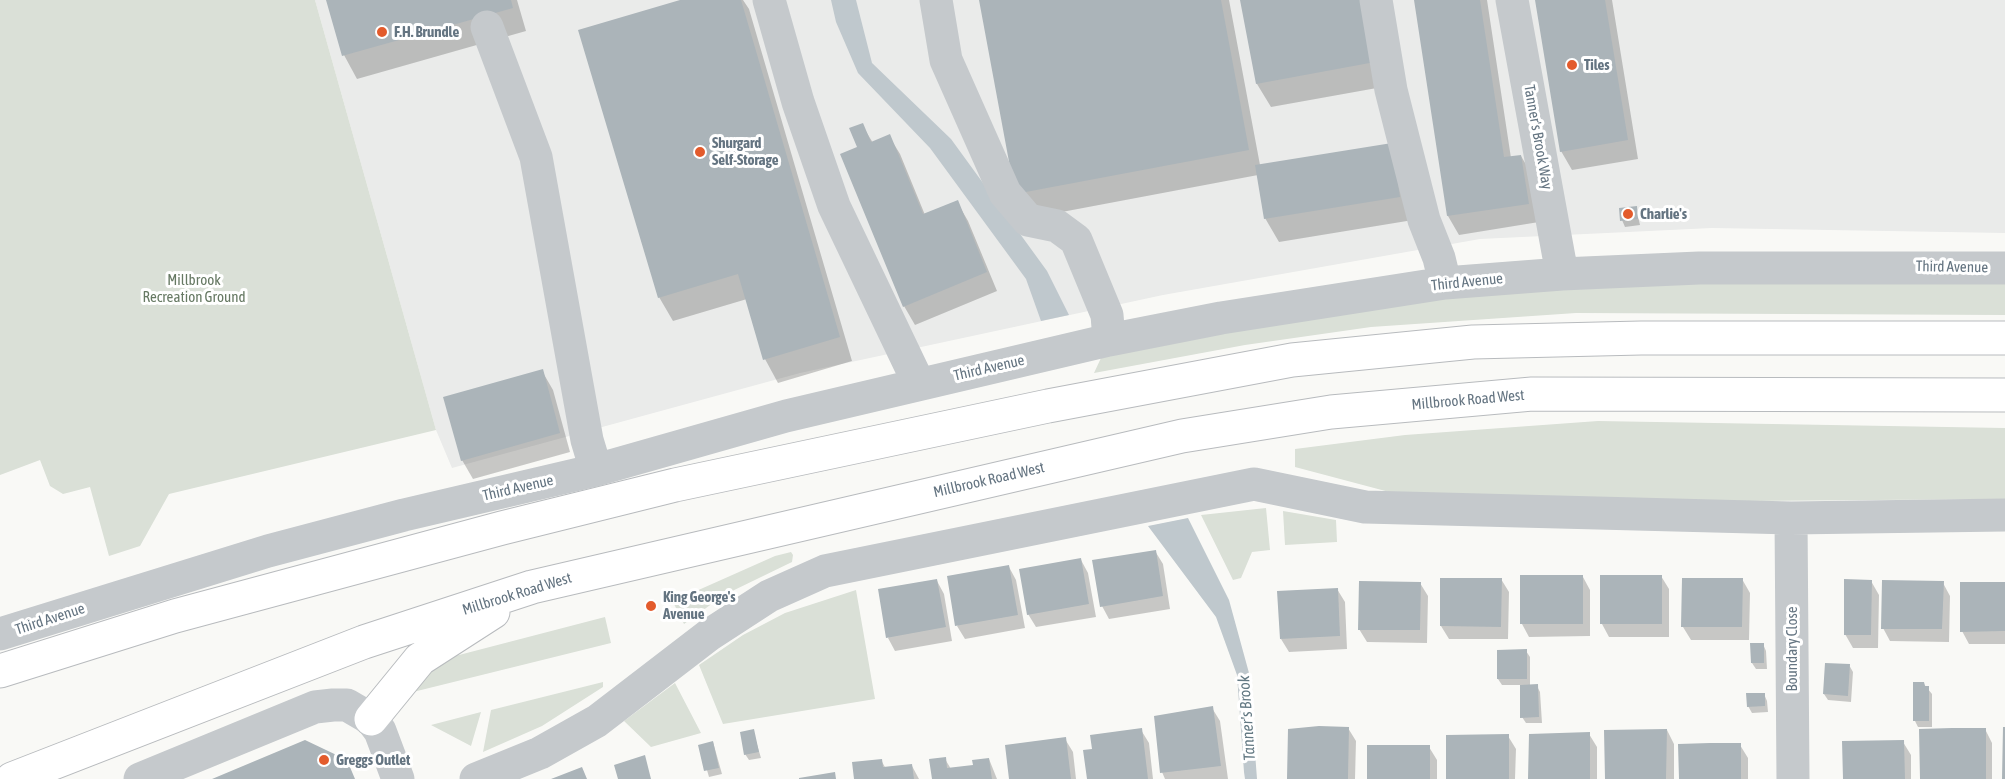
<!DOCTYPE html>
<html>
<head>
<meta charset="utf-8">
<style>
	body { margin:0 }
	canvas { display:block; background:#f9f9f6 }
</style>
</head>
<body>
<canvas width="2005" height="779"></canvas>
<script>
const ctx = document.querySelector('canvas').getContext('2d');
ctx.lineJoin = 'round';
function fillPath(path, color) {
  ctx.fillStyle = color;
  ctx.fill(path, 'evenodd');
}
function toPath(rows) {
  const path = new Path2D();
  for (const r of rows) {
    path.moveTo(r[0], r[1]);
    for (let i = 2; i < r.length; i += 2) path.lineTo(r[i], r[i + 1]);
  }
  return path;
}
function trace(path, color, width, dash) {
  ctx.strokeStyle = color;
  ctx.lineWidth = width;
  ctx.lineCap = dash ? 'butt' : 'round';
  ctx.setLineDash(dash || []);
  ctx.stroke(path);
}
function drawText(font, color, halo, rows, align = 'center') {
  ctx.font = font + ' "Asap Condensed",sans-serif';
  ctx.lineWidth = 6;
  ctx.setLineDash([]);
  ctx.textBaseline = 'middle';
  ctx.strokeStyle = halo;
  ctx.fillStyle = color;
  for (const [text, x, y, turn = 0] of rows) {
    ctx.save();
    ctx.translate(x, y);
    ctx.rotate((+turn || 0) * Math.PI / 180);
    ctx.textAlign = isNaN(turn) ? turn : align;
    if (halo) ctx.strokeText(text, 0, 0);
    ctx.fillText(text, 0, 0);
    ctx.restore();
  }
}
const built = toPath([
	[315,0,2005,0,2005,233,1712,228,1480,239,1163,295,800,373,452,468,436,430]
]);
const green = toPath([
	[0,0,315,0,436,430,169,494,140,546,109,556,90,487,63,494,50,486,40,460,0,475],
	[2005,276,2005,315,1576,313,1371,327,1245,345,1094,373,1107,345,1482,286],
	[1598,421,2005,428,2005,499,1746,501,1393,493,1295,467,1295,449,1405,435],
	[1266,508,1270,550,1252,552,1241,578,1233,580,1201,515],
	[1283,511,1336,520,1337,542,1285,545],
	[791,552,793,555,792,562,724,595,684,624,671,598,694,592,775,556],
	[856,590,875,699,723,724,699,665,743,635,785,613],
	[605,617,611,643,409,693,436,661],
	[603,682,603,687,542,726,483,752,491,710],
	[675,683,701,733,651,747,624,721],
	[481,712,471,746,431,725]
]);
const water = toPath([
	[831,0,856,0,872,63,951,139,1047,271,1069,315,1041,321,1026,279,930,148,858,73,836,22],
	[1188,518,1229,600,1249,673,1257,779,1245,779,1244,772,1237,675,1216,617,1148,526]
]);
const shadow = toPath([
	[328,0,517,0,526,31,357,79,344,55],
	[685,0,743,0,749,9,852,361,778,383,765,359,747,299,673,321,659,297],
	[980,0,1229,0,1260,165,1391,144,1413,220,1279,242,1265,218,1258,175,1030,218],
	[1241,0,1373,0,1388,86,1271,107,1257,84],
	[1415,0,1487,0,1511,158,1521,156,1532,175,1539,222,1459,235,1448,216],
	[1536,0,1612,0,1638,159,1572,170,1561,151],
	[862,125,873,143,889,136,900,154,925,215,957,202,968,221,997,291,915,325,904,306,859,148],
	[1636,208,1640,225,1625,227,1622,220],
	[542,371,553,390,570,452,473,479,462,460],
	[1155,551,1163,564,1170,609,1109,619,1102,606],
	[1081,560,1088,573,1096,617,1036,627,1028,614],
	[1009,567,1016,580,1025,628,965,639,957,626],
	[1661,576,1669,589,1669,637,1609,637,1602,624,1602,577],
	[1583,577,1590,590,1590,636,1529,637,1522,624],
	[1442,579,1501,579,1509,592,1508,639,1449,639,1441,626],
	[1742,579,1750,593,1749,640,1691,640,1683,627],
	[937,581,944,594,952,641,895,651,888,638],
	[1871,581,1879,595,1878,648,1853,648,1845,634],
	[1420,583,1428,596,1427,643,1367,642,1359,629],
	[1943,583,1950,596,1949,642,1890,641,1883,628],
	[2005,583,2005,644,1969,644,1962,631],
	[1337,589,1345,602,1347,649,1289,652,1281,639],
	[1763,644,1766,651,1767,669,1756,669,1752,663],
	[1526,651,1530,657,1530,686,1537,686,1540,692,1542,723,1526,723,1522,717,1521,685,1502,685,1498,679],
	[1849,665,1853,672,1851,702,1828,700,1824,694],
	[1923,683,1932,694,1932,727,1918,727,1915,721,1915,684],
	[1764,694,1767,701,1768,712,1752,713,1748,706],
	[1212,708,1220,721,1228,779,1165,779,1162,772],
	[1348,728,1356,741,1355,779,1289,779],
	[1985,729,1992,743,1992,779,1922,779],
	[1141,730,1149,743,1153,779,1088,779,1094,750],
	[1667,730,1674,744,1674,779,1607,779],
	[753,731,761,758,749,760,745,754],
	[1589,734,1597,747,1597,779,1529,779],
	[1508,736,1516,749,1515,779,1447,779],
	[1065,739,1073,752,1076,779,1010,779],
	[713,742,722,774,709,777,700,746],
	[1903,742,1911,755,1911,779,1844,779],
	[1740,745,1748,758,1748,779,1680,779],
	[1429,747,1437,760,1437,779,1368,779],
	[945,759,951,769,975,766,989,759,997,779,933,779],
	[881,760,886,769,912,766,919,779,856,779]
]);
const building = toPath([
	[326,0,511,0,513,8,342,56],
	[680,0,741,0,840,337,763,360,738,274,658,298,578,30],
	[979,0,1221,0,1249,150,1015,194],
	[1240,0,1364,0,1375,62,1256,84],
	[1414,0,1480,0,1504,157,1521,155,1529,204,1447,216],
	[1535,0,1605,0,1628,140,1560,152],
	[863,123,871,142,890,134,923,214,958,200,987,272,903,307,840,154,857,147,849,128],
	[1392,143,1400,197,1264,219,1255,165],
	[1637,206,1638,219,1620,221,1619,208],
	[543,369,560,433,461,461,443,397],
	[1156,550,1163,596,1100,607,1092,560],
	[1081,558,1089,604,1027,615,1019,569],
	[1009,565,1018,615,955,626,947,576],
	[1520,575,1583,575,1583,624,1520,624],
	[1600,575,1662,575,1662,624,1600,624],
	[1440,578,1502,578,1501,627,1440,626],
	[1682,578,1743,578,1742,627,1681,627],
	[937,579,946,627,886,638,878,589],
	[1844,579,1872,580,1871,635,1844,635],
	[1882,580,1944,581,1942,629,1881,629],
	[1359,581,1421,582,1420,630,1358,630],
	[1960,582,2005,582,2005,631,1960,632],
	[1338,588,1340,636,1280,639,1277,591],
	[1750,643,1764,643,1764,663,1751,663],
	[1527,649,1527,679,1497,679,1497,650],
	[1825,663,1850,664,1848,696,1823,694],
	[1913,682,1924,682,1925,686,1929,686,1929,721,1913,721],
	[1538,684,1539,717,1520,718,1520,685],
	[1746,693,1765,693,1765,706,1747,707],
	[1213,706,1221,766,1160,773,1154,716],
	[1319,726,1349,727,1348,779,1287,779,1288,729],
	[2003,727,2005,727,2005,779,2002,779],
	[1142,728,1148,779,1087,779,1083,750,1092,749,1090,735],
	[1952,728,1986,728,1986,779,1920,779,1919,729],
	[754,729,759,752,744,755,740,732],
	[1667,729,1666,779,1605,779,1604,730],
	[1590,732,1590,779,1528,779,1529,734],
	[1509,734,1509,779,1446,779,1446,735],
	[1066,737,1071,779,1009,779,1005,745],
	[305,740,347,760,355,779,212,779],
	[1904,740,1905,779,1843,779,1842,741],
	[713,741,719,768,704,771,698,745],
	[1710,743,1741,743,1741,779,1679,779,1678,744],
	[1367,745,1430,745,1430,779,1367,779],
	[645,755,651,779,618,779,614,765],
	[946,757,947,768,973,765,972,760,989,758,992,779,932,779,929,759],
	[882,759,883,767,912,764,914,779,854,779,852,762],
	[582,767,587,779,551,779],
	[835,772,836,779,799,779,799,778]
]);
const minor = toPath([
	[769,0,798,102,834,206,919,384],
	[936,0,946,60,1005,193,1028,220,1057,226,1076,240,1107,315,1109,340],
	[1376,0,1391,90,1424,220,1439,258,1445,283],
	[1512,0,1562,274],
	[487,27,536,157,587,440,596,470],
	[1791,518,1793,779],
	[0,634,268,551,404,515,596,470,786,416,1109,340,1221,318,1445,283,1562,274,1699,268,2005,268],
	[140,779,315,707,333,705,347,705,371,719,380,731,398,779],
	[476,779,540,753,597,721,709,635,769,596,825,571,1254,484,1365,507,1791,518,2005,515]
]);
const highway = toPath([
	[0,671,175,616,502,528,675,485,1048,406,1292,360,1473,342,1641,338,2005,338],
	[371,719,420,659,493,612],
	[12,779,364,642,532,587,1182,436,1331,412,1532,394,2005,395]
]);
const markers = [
	[382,32,6,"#e35b2c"],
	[1572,65,6,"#e35b2c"],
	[700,152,6,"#e35b2c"],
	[1628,214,6,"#e35b2c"],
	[651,606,6,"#e35b2c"],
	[324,760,6,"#e35b2c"]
];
const poiNames = [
	["F.H. Brundle",394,32],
	["Tiles",1584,65],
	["Shurgard",712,143],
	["Self-Storage",712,160],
	["Charlie's",1640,214],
	["King George's",663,597],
	["Avenue",663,614],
	["Greggs Outlet",336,760]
];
const streetNames = [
	["Tanner's Brook Way",1538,137,80],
	["Third Avenue",1952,267,1],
	["Third Avenue",1467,282,-6],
	["Third Avenue",989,368,-13],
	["Millbrook Road West",1468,400,-5],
	["Millbrook Road West",989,480,-13],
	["Third Avenue",518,488,-13],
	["Millbrook Road West",517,594,-17],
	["Third Avenue",50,619,-18],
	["Boundary Close",1792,649,-90]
];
const parkNames = [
	["Millbrook",194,280],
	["Recreation Ground",194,297]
];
const waterNames = [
	["Tanner's Brook",1247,718,-94]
];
fillPath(built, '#eaebea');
fillPath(green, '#dae0d7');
fillPath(water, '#bfc8cd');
fillPath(shadow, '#0003');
fillPath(building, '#abb4b9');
trace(highway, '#b8bbbe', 35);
trace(minor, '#c5c9cc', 33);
trace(highway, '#fff', 33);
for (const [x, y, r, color] of markers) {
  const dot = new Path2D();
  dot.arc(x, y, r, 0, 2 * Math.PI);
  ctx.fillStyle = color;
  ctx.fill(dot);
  trace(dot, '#fff', 2);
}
drawText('bold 15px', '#647481', '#fff', poiNames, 'left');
drawText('15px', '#647481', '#fff', streetNames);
drawText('15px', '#667963', '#fff', parkNames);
drawText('italic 16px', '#637983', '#fff', waterNames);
</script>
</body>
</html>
